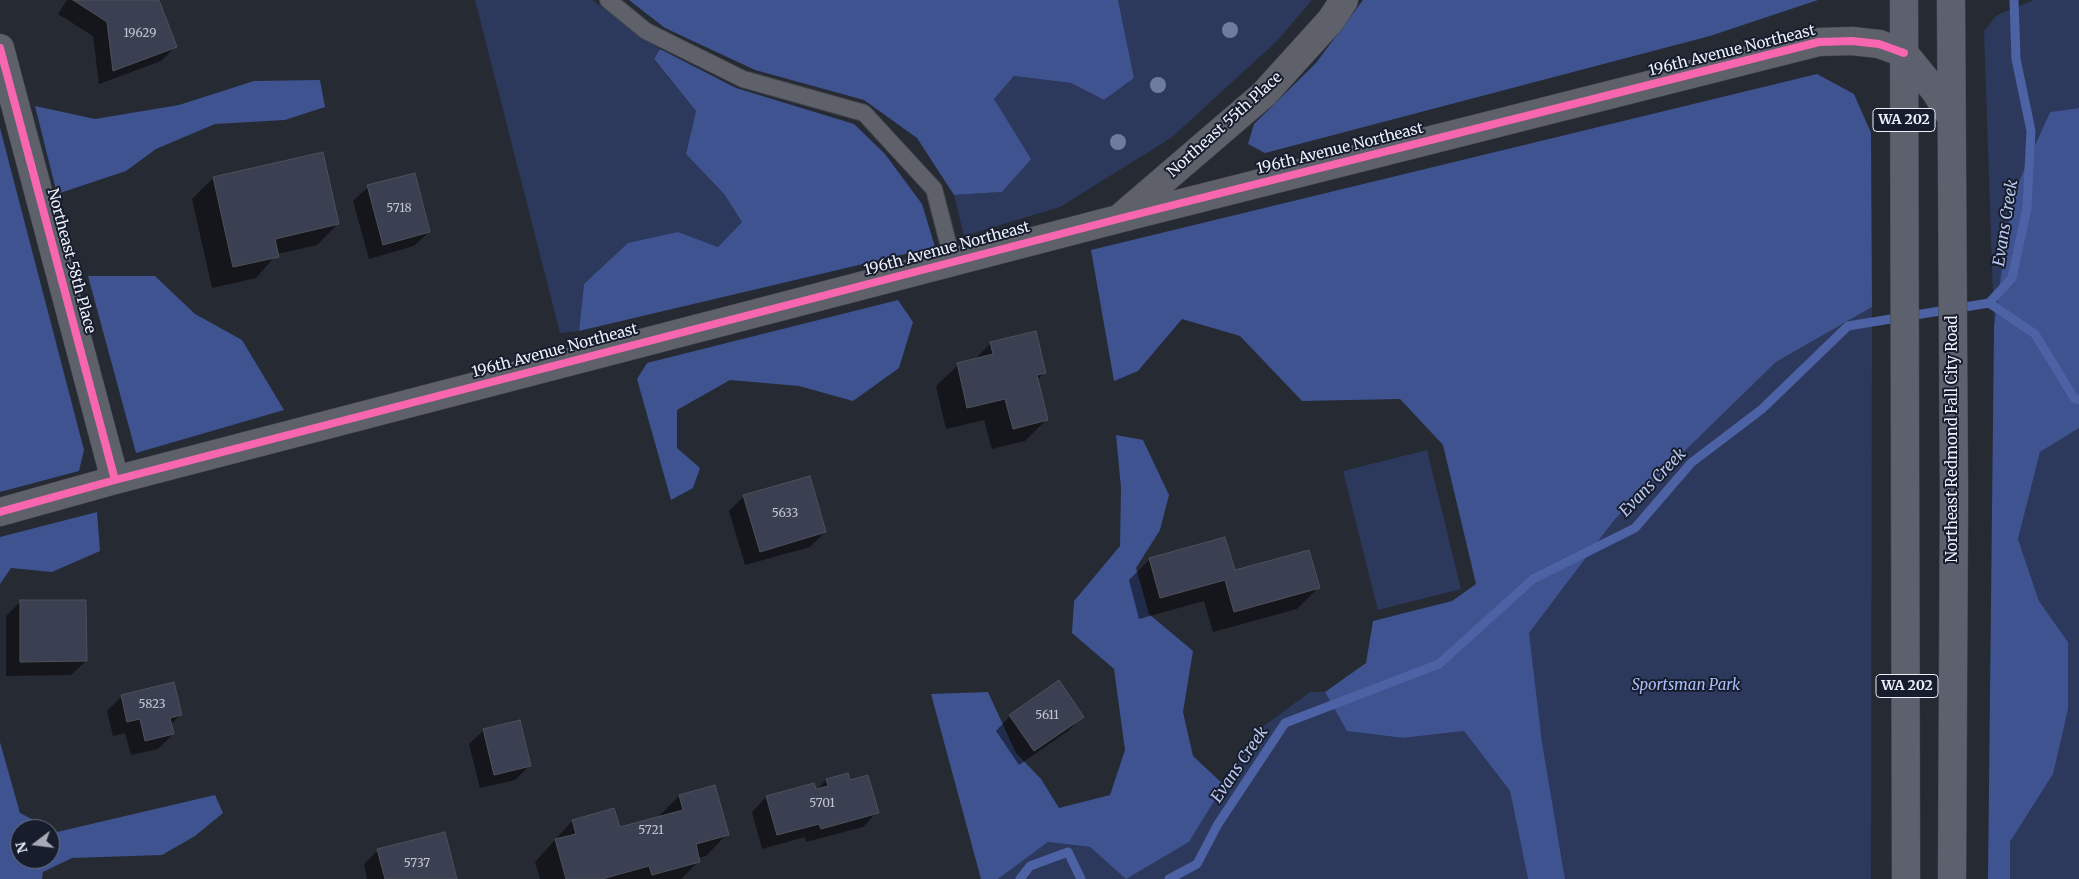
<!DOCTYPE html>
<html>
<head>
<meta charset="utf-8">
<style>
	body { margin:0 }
	#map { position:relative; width:2079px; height:879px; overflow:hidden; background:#262a33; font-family:Merriweather,serif }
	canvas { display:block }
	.north { position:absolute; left:10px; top:819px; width:50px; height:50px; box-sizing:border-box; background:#171d2d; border:1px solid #6c7280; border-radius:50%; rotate:255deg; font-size:14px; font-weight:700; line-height:20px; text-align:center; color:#ecf1fc }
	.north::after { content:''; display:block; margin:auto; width:18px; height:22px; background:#a7abb6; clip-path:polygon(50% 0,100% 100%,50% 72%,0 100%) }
</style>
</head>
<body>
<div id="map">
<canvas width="2079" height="879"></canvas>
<div class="north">N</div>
</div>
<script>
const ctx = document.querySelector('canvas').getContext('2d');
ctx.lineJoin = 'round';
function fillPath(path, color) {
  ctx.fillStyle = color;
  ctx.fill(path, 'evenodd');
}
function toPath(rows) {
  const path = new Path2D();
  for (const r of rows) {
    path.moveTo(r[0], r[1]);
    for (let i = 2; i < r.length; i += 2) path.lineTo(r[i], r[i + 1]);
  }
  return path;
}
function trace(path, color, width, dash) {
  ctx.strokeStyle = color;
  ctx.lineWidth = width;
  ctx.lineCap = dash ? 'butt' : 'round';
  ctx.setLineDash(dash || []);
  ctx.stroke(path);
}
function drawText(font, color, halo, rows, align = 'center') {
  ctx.font = font + ' Merriweather,serif';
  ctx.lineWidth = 4;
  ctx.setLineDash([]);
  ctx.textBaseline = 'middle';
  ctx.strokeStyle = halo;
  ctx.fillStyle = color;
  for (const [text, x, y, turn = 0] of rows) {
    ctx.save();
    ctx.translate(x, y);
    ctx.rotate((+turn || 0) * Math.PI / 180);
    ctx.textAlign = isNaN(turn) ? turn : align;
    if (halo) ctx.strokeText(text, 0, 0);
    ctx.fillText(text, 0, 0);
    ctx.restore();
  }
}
const green = toPath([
	[475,0,592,0,660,49,654,60,696,111,686,154,724,194,742,222,718,247,678,232,584,284,579,331,560,333],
	[1118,0,1312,0,1277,41,1171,138,1060,207,964,236,954,195,1002,192,994,99,1014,76,1071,83,1104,100,1134,78],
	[2034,0,2079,0,2079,108,2050,112,2013,197,1994,326,1984,31,1997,15],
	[1872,307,1871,879,1565,879,1558,836,1500,625,1589,554,1615,519,1776,362],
	[2079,428,2079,879,2010,879,2010,842,2053,774,2068,642,2039,601,2018,539,2040,452],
	[1427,450,1461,589,1378,610,1343,471],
	[1310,692,1325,692,1348,731,1403,738,1464,731,1510,791,1528,879,998,879,1048,842,1090,847,1126,878,1189,842,1257,731]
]);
const forest = toPath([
	[629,0,1118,0,1134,78,1104,100,1071,83,1014,76,994,99,1031,159,1002,192,954,195,917,138,864,100,755,70,665,28],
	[1363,0,1818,0,1710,36,1265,153,1248,144,1254,124,1316,63],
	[660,49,736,88,854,124,885,154,922,204,935,247,579,331,584,284,628,243,678,232,718,247,742,222,724,194,686,154,696,111,654,59],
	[1817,74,1854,94,1871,133,1872,307,1776,362,1615,519,1529,633,1542,743,1565,879,1528,879,1510,791,1464,731,1403,738,1347,731,1325,692,1366,663,1373,621,1452,601,1476,584,1443,445,1400,399,1302,401,1240,336,1182,319,1138,371,1114,381,1091,250],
	[320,80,325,107,285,120,215,124,156,149,126,171,57,194,35,106,95,119,179,105,254,81],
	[2079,108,2079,428,2040,452,2018,539,2039,601,2068,642,2068,709,2053,774,2010,842,2010,879,1988,879,1994,326,2012,197,2050,112],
	[0,128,84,450,79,471,0,492],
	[88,276,155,276,195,314,242,340,284,410,136,453],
	[898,300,913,322,899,368,853,401,799,386,730,380,677,410,677,448,700,468,693,488,671,500,637,379,647,363],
	[1116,435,1143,440,1169,495,1160,530,1136,568,1149,614,1193,651,1183,712,1193,756,1224,785,1189,842,1126,879,1090,847,1048,842,998,879,981,879,931,694,988,692,1016,753,1041,779,1059,808,1110,795,1125,750,1114,669,1072,633,1074,601,1120,546,1121,488],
	[97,512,100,551,52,572,11,568,0,584,0,537],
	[0,742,20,813,57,832,215,795,223,813,195,836,162,855,72,858,43,872,42,879,0,879],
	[20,829,50,829,50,859,20,859]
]);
const shadow = toPath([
	[67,0,157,0,175,47,161,61,99,84,93,36,58,14],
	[322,153,338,224,317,245,277,254,256,278,212,288,192,199,213,178],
	[368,187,429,232,414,246,369,259,353,201],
	[991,343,1045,372,1037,380,1046,420,1025,441,992,449,984,420,946,429,936,386,958,365,973,361],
	[744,496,825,532,810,547,745,565,729,511],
	[1150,559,1234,572,1318,588,1297,609,1213,632,1204,601,1139,619,1129,580],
	[20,602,86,661,71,675,6,676,6,616],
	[122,696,181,715,170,725,173,734,158,749,131,755,125,733,113,736,107,711],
	[1010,716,1082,717,1068,731,1019,765,996,731],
	[484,730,530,765,515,780,480,788,469,744],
	[826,780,849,782,877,812,863,827,806,842,805,837,762,849,752,812,766,797,815,791],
	[679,796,727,834,706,856,698,858,699,861,681,879,540,879,535,862,572,821,619,829,658,817],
	[378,850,455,879,367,879,364,864]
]);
const stream = toPath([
	[1989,303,2035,334,2074,398,2079,400],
	[1020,879,1030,866,1068,852,1081,879],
	[1169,879,1197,864,1218,824,1285,723,1439,664,1533,579,1635,528,1691,463,1762,409,1848,326,1989,303,2012,278,2027,208,2031,131,2016,59,2014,0]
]);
const building = toPath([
	[73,0,159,0,177,47,113,71,107,22,73,0],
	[323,152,339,224,275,239,279,257,233,267,213,177,323,152],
	[415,173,430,232,383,245,367,185,415,173],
	[1036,331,1046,373,1037,375,1048,420,1013,429,1005,399,967,408,957,363,993,354,990,342,1036,331],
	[810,476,826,532,760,552,743,495,810,476],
	[1225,537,1235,570,1309,550,1320,588,1234,612,1225,580,1160,598,1149,558,1225,537],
	[20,600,86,600,87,661,20,662,20,600],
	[1059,680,1084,717,1034,751,1009,715,1059,680],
	[174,682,182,715,170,718,174,734,145,741,140,719,127,722,121,695,174,682],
	[520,720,531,766,494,775,483,729,520,720],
	[848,773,850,780,868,775,879,813,821,829,819,824,777,835,766,796,814,783,816,789,828,786,826,779,848,773],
	[715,785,729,835,696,844,700,862,652,875,649,866,602,879,566,879,555,839,576,834,572,820,614,808,620,827,683,810,679,795,715,785],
	[445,832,457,879,385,879,377,849,445,832]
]);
const service = toPath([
	[608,0,646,31,743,79,864,113,934,189,953,262]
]);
const minor = toPath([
	[0,48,115,480],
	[1123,215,1264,94,1331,20,1344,0],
	[0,512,115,480,1118,219,1819,42,1852,41,1879,44,1904,53]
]);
const primary = toPath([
	[1904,0,1906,879],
	[1951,0,1954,497,1952,879],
	[1904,53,1935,91,1951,117]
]);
const cycleway = toPath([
	[0,48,115,480],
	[0,512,115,480,1118,219,1819,42,1852,41,1879,44,1904,53]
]);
const trees = [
	[1230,30],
	[1158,85],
	[1118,142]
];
const numberNames = [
	["19629",140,34],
	["5718",399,209],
	["5633",785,514],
	["5823",152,705],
	["5611",1047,716],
	["5701",822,804],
	["5721",651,831],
	["5737",417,864]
];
const shields = [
	[1904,120,62],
	[1907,686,62]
];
const shieldNames = [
	["WA 202",1904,120],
	["WA 202",1907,686]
];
const streetNames = [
	["196th Avenue Northeast",1732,51,-14],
	["Northeast 55th Place",1225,125,-42],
	["196th Avenue Northeast",1340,149,-14],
	["196th Avenue Northeast",947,249,-15],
	["Northeast 58th Place",71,261,75],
	["196th Avenue Northeast",555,351,-15],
	["Northeast Redmond Fall City Road",1953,439,-90]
];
const parkNames = [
	["Sportsman Park",1686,686]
];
const waterNames = [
	["Evans Creek",2006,223,-81],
	["Evans Creek",1653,483,-46],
	["Evans Creek",1240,765,-56]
];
fillPath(green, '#2c395c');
fillPath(forest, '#3e5390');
fillPath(shadow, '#0007');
trace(stream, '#4d62a4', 9);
fillPath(building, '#3a3f51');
trace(building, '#4e5159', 1);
trace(service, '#44474f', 18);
trace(minor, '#44474f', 29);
trace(primary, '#44474f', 29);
trace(service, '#5e6169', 16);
trace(minor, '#5e6169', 28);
trace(primary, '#5d616e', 28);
trace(cycleway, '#f766af', 8);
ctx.fillStyle = '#6e7ca0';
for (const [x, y] of trees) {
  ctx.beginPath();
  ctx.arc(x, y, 8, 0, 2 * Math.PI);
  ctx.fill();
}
drawText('12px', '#c0c4d1', null, numberNames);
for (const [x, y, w] of shields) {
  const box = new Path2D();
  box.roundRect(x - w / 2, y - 11.5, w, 23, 4);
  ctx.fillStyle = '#171d2d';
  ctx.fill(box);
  trace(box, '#ecf1fc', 1);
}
drawText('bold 14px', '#ecf1fc', null, shieldNames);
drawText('15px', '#ecf1fc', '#171d2d', streetNames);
drawText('italic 15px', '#a9bffa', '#171d2d', parkNames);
drawText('italic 16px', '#b9c8f0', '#171d2d', waterNames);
</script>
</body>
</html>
